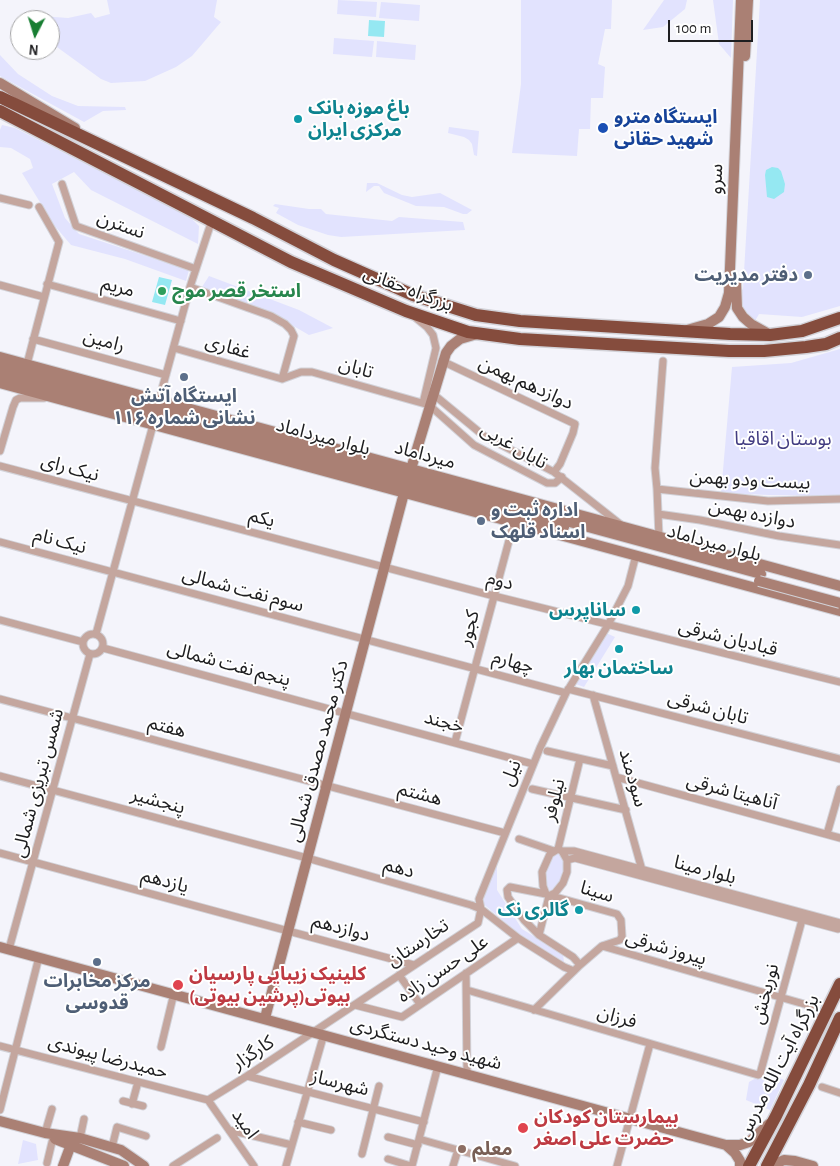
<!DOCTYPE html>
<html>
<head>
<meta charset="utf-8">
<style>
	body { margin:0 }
	#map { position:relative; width:840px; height:1166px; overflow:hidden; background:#f4f4fb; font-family:"Alegreya Sans",sans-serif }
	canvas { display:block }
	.north { position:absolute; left:10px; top:10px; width:50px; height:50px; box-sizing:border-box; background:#fff; border:1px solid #a5a5a6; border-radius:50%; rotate:185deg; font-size:14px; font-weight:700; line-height:20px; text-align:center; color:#1e1e20 }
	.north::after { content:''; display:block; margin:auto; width:18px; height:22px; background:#187e32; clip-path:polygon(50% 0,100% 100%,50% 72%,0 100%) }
	.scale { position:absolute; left:668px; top:20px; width:85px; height:22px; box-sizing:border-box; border:2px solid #1e1e20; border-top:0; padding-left:6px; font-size:15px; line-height:18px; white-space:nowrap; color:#1e1e20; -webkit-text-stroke:4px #fff; paint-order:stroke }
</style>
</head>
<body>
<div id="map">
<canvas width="840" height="1166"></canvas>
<div class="north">N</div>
<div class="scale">100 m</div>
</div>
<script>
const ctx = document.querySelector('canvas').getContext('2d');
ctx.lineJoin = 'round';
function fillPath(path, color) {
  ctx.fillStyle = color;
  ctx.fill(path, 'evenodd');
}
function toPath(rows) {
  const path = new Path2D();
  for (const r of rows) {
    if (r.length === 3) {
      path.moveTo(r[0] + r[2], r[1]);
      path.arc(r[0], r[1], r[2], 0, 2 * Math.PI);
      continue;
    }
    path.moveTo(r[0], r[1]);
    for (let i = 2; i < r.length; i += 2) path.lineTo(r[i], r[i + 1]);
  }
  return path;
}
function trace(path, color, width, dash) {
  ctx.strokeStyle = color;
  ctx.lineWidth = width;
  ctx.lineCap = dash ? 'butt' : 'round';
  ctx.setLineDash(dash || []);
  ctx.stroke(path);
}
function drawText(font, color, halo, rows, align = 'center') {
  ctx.font = font + ' "Alegreya Sans","Noto Sans Arabic",sans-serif';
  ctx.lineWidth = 4;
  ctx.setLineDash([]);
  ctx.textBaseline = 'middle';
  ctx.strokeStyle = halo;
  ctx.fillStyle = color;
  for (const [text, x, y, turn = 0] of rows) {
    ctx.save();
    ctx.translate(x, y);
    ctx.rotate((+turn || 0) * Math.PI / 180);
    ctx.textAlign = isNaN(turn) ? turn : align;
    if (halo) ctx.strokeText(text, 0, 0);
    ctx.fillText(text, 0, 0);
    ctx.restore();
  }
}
const green = toPath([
	[107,0,217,0,214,17,221,22,192,56,176,67,145,81,111,83,101,79,50,42,50,20,30,20,41,16,68,18,91,13,95,18,110,14],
	[338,0,377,2,376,17,337,14],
	[521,0,612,0,611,29,605,29,598,64,605,67,603,98,591,98,590,129,579,129,577,156,512,153,521,84],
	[664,0,687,0,685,9,663,27,643,30],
	[713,0,733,0,731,58,719,44],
	[760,0,840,0,840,306,802,317,759,314,755,321,746,314,742,306,740,292,743,289],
	[381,2,420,5,419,21,379,18],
	[334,38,374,41,372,57,333,54],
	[377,41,416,45,415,60,376,57],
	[0,55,18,74,52,96,78,106,125,107,126,110,103,111,84,122,0,76],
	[2,125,15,128,189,216,199,226,198,244,91,190,74,172,52,184,65,218,79,234,189,270,186,281,125,259,71,245,54,225,22,173,33,168,30,159,11,148,0,147,0,130],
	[449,127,479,131,477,156,474,155,472,144,469,140,464,137,448,133],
	[367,183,377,183,402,195,412,197,440,193,472,210,467,214,463,214,444,207,416,206,384,193,379,186,374,186,366,192],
	[275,204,309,209,321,209,326,214,392,221,399,217,463,222,465,230,341,237,328,235,298,225,276,213,279,208,273,206],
	[209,276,299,310,333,328,309,335,271,313,202,287],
	[840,349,840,496,769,495,721,493,732,367,791,363],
	[604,632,615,637,584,687,573,683],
	[558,851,565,861,564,878,551,894,545,887,543,874,551,855],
	[497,865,497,890,522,929,563,954,564,962,519,934,481,902],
	[767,1072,784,1080,770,1110,746,1100,749,1082],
	[23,1140,36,1144,38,1160,18,1164]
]);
const water = toPath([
	[369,20,385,21,384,37,368,36],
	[772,167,778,168,781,171,785,184,784,192,774,199,767,197,765,175,766,170],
	[159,277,172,280,165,305,152,302]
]);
const street = toPath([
	[62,184,76,226,196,269],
	[0,198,29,205],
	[47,284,181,321],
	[0,285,44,297],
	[190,287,271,316,285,324,291,330,294,336,282,379],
	[416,318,427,327,433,335,436,348,423,403],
	[33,339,166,375],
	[174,348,282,379,301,372,312,372,429,405,474,445,547,483,555,483,562,477],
	[442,361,575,424,573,433,560,464,554,472],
	[27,364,59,242,39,207],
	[433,394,484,436,554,472,620,524],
	[159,400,190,287,212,220],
	[0,451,13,407,16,400,20,398,44,398],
	[0,466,494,596,840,682],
	[657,489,768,501,840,499],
	[658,514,700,520,779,536,840,545],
	[659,537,657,489,655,468,663,361],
	[0,542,566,693],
	[0,620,83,642],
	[93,644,10],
	[96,634,153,425],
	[103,648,533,764],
	[568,689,840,759],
	[593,695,642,870],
	[0,699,505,833],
	[455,742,514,522],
	[547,751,613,766],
	[0,776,307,858,471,905,481,909,518,938,564,967,574,971],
	[616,777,840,838],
	[532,789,626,810],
	[827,834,840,789],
	[519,839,554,851],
	[558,849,562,851,567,860,567,872,563,883,555,893,549,896,546,894,543,886,542,872,550,854,558,849],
	[558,849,580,759],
	[562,851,574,851,840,923],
	[0,853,414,965],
	[567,860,575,858,838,929,840,928],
	[549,896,539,935,573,957,580,965],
	[539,935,524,920,508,897,507,890,510,887,546,894],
	[602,946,811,1006],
	[9,949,90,654],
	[466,973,467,1074],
	[399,975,420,1004],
	[467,990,758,1075,760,1074,802,920],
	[355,1005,402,1017,518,938],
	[534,1010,580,965,602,946,620,940,622,936,621,920,617,914,552,896],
	[0,1046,208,1100],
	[161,1047,174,993],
	[247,1076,424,1122],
	[822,1087,840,1093],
	[208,1100,247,1076,478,923,481,909,479,899,540,748,566,693,608,625,628,586,636,555],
	[208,1100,254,1166],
	[123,1101,143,1106],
	[132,1104,138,1082],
	[0,1110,39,957],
	[298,1122,331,1130],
	[229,1130,292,1145],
	[45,1133,52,1109],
	[388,1137,418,1145],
	[80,1138,84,1119],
	[419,1139,515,1166],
	[112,1147,117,1127,146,1136],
	[362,1154,379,1086],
	[388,1159,411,1166],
	[47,1163,53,1138],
	[173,1166,217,1138],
	[286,1166,324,1034],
	[412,1166,438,1066],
	[453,1166,458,1150],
	[617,1166,650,1044]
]);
const secondary = toPath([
	[745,56,748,0],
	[0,83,75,128],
	[736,282,737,308,743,317,751,324,769,334],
	[687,330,708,324,719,317,725,307,729,293,741,0],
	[0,357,840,586],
	[0,367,761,574],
	[0,374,134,412,564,527],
	[0,383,840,611],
	[411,469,446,353,451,346,460,339,477,334],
	[0,947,726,1145,740,1145,749,1142,769,1124],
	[265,1018,404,493],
	[0,1121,45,1133,80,1138,121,1150,144,1166],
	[55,1139,124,1166],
	[726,1145,735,1153,740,1161,740,1166],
	[63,1166,73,1139],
	[771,1166,784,1160,795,1161,813,1166]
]);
const highway = toPath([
	[0,97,253,218,334,260,413,295,476,315,520,321,730,334,770,335,802,331,840,318],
	[0,111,291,262,406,311,468,332,520,339,729,351,764,351,806,347,826,344,840,338],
	[749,1166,776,1116,840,984],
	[767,1166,809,1085,840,1018]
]);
const secondaryBridge = toPath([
	[759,581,840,603]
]);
const markers = [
	[298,119,5,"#0f9aa8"],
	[603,128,6,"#1a4fb4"],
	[808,275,5,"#5c6f8a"],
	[162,291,5,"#2e9e5b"],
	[184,377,5,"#5c6f8a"],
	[481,521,5,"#5c6f8a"],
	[636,610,5,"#0f9aa8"],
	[619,649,5,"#0f9aa8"],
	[579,910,5,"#0f9aa8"],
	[97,962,5,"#5c6f8a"],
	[178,985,6,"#e0444e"],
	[523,1128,6,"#e0444e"],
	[462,1149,5,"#8d6e63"]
];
const cultureNames = [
	["باغ موزه بانک",308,108,"left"],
	["مرکزی ایران",308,130,"left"],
	["ساناپرس",626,610],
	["ساختمان بهار",619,668,"center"],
	["گالری نک",569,910]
];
const transitNames = [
	["ایستگاه مترو",614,117],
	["شهید حقانی",614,139]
];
const streetNames = [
	["سرو",716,179,-88],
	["نسترن",121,225,20],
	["مریم",118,287,15],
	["بزرگراه حقانی",408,289,21],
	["رامین",104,341,15],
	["غفارى",228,347,16],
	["تابان",356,368,16],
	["دوازدهم بهمن",526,383,25],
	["بلوار میرداماد",323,437,15],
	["تابان غربی",514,446,30],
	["میرداماد",425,455,15],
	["نیک رای",70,468,15],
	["بیست ودو بهمن",750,480,3],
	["دوازده بهمن",752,514,11],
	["یکم",262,518,15],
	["نیک نام",60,541,15],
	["بلوار میرداماد",714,543,15],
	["دوم",500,581,14],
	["سوم نفت شمالی",243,590,15],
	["کجور",469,628,-75],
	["قبادیان شرقی",728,638,14],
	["چهارم",513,662,15],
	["پنجم نفت شمالی",229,664,15],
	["تابان شرقی",708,708,15],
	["خجند",444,722,15],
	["هفتم",167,727,15],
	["دکتر محمد مصدق شمالی",318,751,-75],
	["نیل",511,773,-68],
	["سودمند",633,778,74],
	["شمس تبریزی شمالی",38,783,-75],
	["آناهیتا شرقی",732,792,15],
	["هشتم",420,794,15],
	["نیلوفر",554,800,-76],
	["پنجشیر",158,801,15],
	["دهم",399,868,16],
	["بلوار مینا",705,870,15],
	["یازدهم",165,881,15],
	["سینا",597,892,17],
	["دوازدهم",341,928,15],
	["تخارستان",418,943,-34],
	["پیروز شرقی",666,948,16],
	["علی حسن زاده",443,969,-34],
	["نوربخش",765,994,-75],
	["فرزان",617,1017,16],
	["شهید وحید دستگردی",426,1044,15],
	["کارگزار",253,1053,-33],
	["حمیدرضا پیوندی",108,1057,15],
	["بزرگراه آیت الله مدرس",778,1067,-63],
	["شهرساز",340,1083,14],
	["امید",245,1124,55]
];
const serviceNames = [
	["دفتر مدیریت",798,275,"right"],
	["ایستگاه آتش",184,396],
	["نشانی شماره ۱۱۶",184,418],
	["اداره ثبت و",491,510,"left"],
	["اسناد قلهک",491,532,"left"],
	["مرکز مخابرات",97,981],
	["قدوسی",97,1003]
];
const leisureNames = [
	["استخر قصر موج",172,291]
];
const parkNames = [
	["بوستان اقاقیا",783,439]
];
const healthNames = [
	["کلینیک زیبایی پارسیان",189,974],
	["بیوتی(پرشین بیوتی)",189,996],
	["بیمارستان کودکان",534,1117],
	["حضرت علی اصغر",534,1139]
];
const educationNames = [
	["معلم",472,1149]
];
fillPath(green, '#e2e3fe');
fillPath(water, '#95e8f2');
trace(street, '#d2d2d8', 9);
trace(secondary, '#d2d2d8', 12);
trace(highway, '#d2d2d8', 15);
trace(street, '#c4a69e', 7);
trace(secondary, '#aa8074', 10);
trace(highway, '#854c3d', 12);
trace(secondaryBridge, '#d2d2d8', 12, []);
trace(secondaryBridge, '#aa8074', 10);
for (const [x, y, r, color] of markers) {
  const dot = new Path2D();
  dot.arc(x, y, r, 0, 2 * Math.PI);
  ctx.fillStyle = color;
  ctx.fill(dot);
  trace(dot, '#fff', 2);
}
drawText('bold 19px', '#0d838f', '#fff', cultureNames, 'right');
drawText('bold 19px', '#164399', '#fff', transitNames, 'left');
drawText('19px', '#1e1e20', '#fff', streetNames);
drawText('bold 19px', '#4e5e75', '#fff', serviceNames);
drawText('bold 19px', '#27864d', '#fff', leisureNames, 'left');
drawText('19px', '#433d82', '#fff', parkNames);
drawText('bold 19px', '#be3a42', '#fff', healthNames, 'left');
drawText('bold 19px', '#785e54', '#fff', educationNames, 'left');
</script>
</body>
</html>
